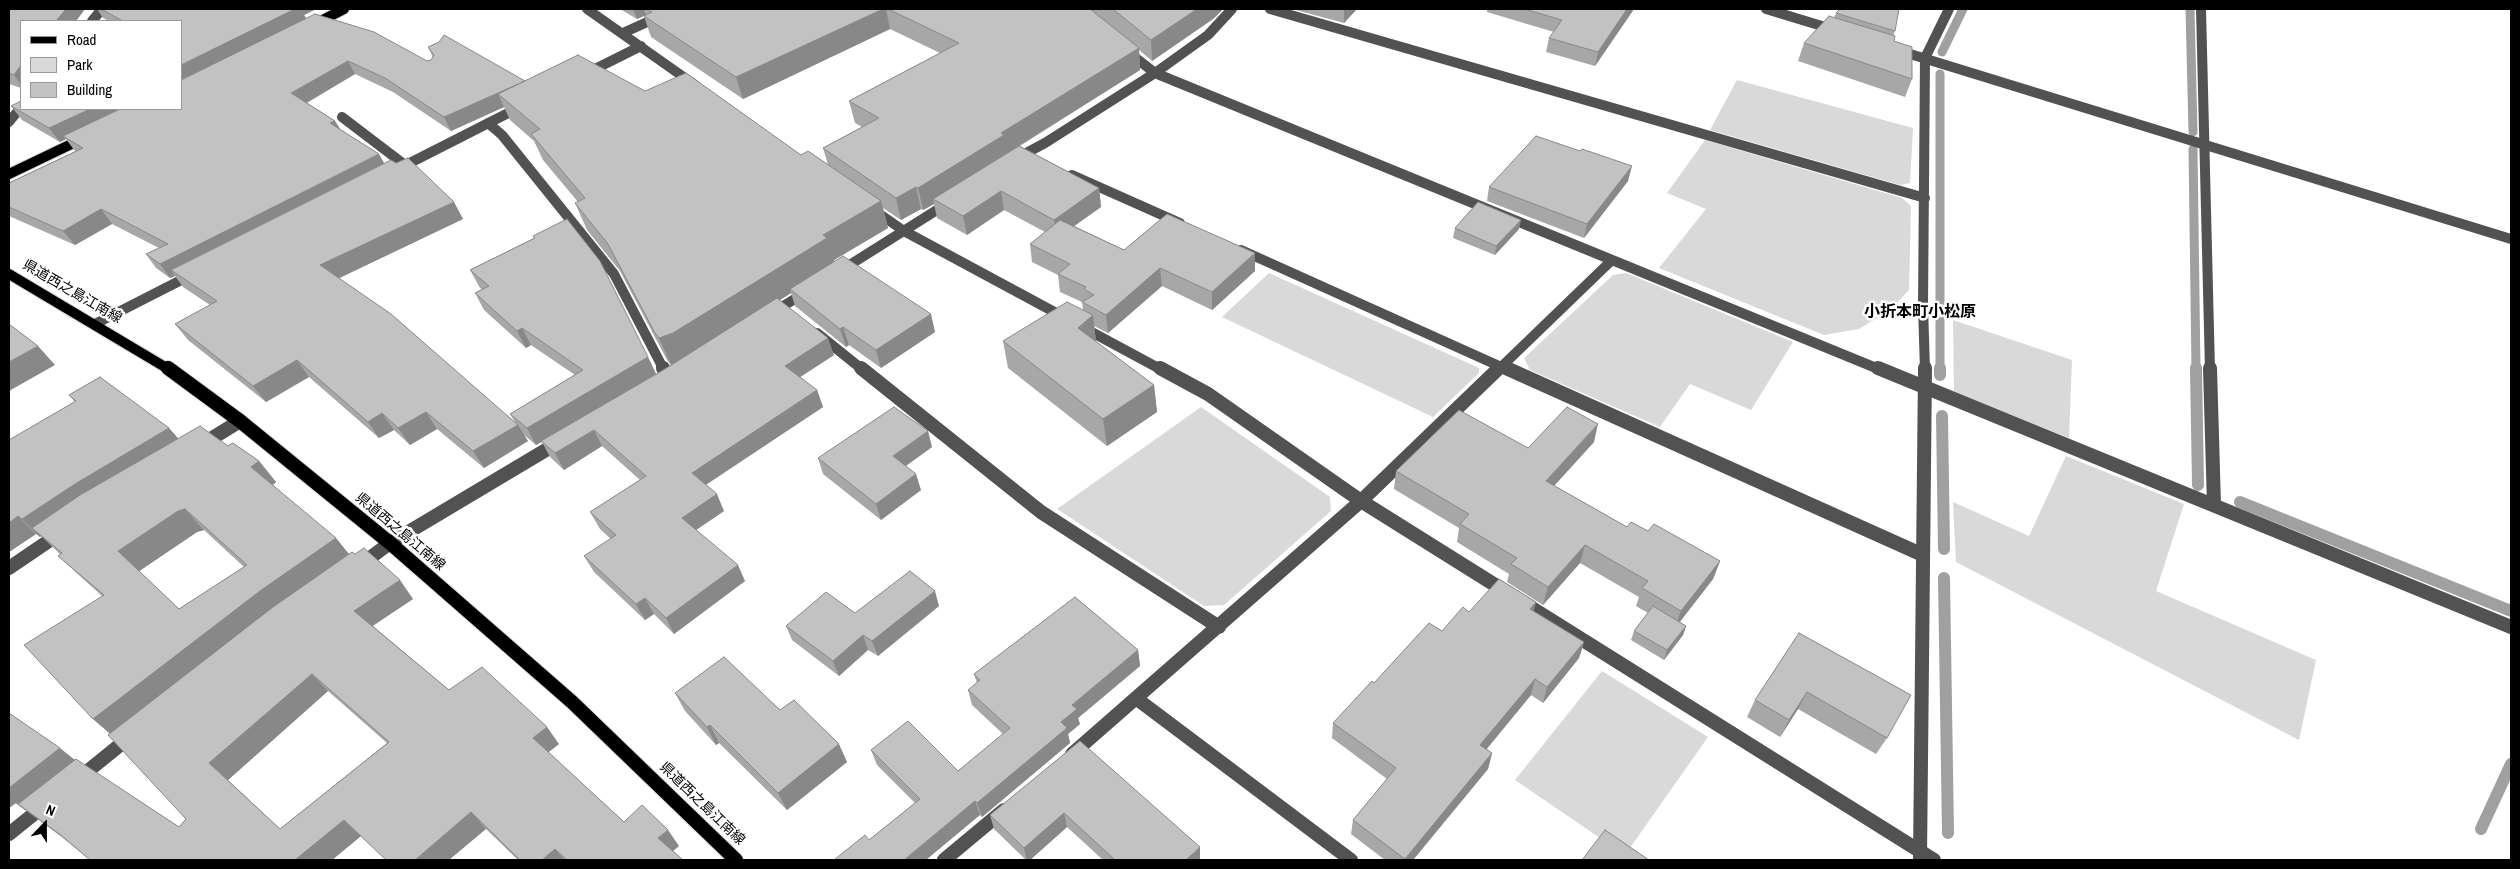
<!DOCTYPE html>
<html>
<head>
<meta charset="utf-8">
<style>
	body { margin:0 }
	#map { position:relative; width:2520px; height:869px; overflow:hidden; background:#fff; font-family:"Archivo Narrow",sans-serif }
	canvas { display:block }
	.frame { position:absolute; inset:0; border:10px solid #000; pointer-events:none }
	.legend { position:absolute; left:20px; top:20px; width:162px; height:90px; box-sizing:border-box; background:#fff; border:1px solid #999; margin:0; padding:6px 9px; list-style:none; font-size:15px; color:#000 }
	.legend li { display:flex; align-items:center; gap:10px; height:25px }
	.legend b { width:25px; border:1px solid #999 }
	.north { position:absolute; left:20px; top:799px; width:50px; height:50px; -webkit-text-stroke:4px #fff; paint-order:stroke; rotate:22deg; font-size:14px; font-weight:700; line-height:20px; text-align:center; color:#000 }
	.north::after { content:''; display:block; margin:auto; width:18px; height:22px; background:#000; clip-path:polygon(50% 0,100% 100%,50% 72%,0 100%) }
</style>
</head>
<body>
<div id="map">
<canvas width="2520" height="869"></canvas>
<div class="frame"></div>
<ul class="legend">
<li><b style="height:6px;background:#000"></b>Road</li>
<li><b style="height:14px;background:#d9d9d9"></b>Park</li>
<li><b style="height:14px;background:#c2c2c2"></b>Building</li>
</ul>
<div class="north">N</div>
</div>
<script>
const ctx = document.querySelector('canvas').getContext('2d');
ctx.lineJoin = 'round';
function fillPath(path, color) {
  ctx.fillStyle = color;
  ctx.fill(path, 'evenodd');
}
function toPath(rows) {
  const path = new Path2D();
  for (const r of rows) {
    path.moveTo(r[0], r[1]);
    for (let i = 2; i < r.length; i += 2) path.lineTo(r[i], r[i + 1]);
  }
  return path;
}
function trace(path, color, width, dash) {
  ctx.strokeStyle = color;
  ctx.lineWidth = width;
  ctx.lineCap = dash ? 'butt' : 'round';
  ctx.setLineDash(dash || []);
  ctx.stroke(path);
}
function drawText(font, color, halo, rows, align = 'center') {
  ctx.font = font + ' "Archivo Narrow","Noto Sans JP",sans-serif';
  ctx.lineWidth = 5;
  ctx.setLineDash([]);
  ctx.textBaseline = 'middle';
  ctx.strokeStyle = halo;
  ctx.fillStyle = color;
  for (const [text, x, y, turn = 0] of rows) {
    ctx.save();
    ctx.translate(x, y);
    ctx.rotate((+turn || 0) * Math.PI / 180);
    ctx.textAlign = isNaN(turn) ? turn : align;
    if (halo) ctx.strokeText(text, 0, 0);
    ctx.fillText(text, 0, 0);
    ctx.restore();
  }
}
const green = toPath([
	[1737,80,1913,128,1910,183,1900,185,1710,130],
	[1705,140,1902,198,1911,206,1909,290,1890,310,1859,329,1824,335,1659,268,1706,209,1667,193],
	[1269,273,1479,368,1479,373,1433,417,1222,317],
	[1626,273,1793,342,1751,410,1690,384,1660,427,1530,370,1524,358,1613,275],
	[1953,320,2072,360,2069,438,1954,392],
	[1201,407,1330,497,1331,511,1224,605,1204,606,1057,509],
	[2066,456,2184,504,2156,591,2316,660,2299,740,1956,562,1953,502,2029,536],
	[1602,671,1708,737,1625,855,1515,780]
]);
const streamFar1 = toPath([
	[2190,9,2193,132],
	[1942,52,1963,9],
	[1940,74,1940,370],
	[2193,149,2196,370]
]);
const stream = toPath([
	[1940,368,1940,375],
	[2196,368,2198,485],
	[1942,416,1944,549],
	[2240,502,2511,611],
	[1944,578,1948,833],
	[2481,829,2511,764]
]);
const minorFar1 = toPath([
	[587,9,695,85],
	[1270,9,1925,198],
	[1766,9,1835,30],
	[2201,9,2210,370],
	[92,21,102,9],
	[623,33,676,9],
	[1897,50,2511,239],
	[1128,52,1155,73,1881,370],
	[585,74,641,46],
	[342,117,405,165],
	[9,122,21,107],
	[488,123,502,135,614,274,664,370],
	[1015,159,1045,143,1155,73,1208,35,1232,9],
	[398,169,520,107],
	[1072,175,1180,223],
	[871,208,904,231,1162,370],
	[1241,250,1508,370],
	[840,271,948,203],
	[772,313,806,292],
	[95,324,193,274],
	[817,333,863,370],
	[1498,370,1612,260],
	[1925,370,1923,306,1925,58,1949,9]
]);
const minor = toPath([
	[663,368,668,378],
	[861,368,1041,512,1219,627],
	[1160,368,1208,394,1361,501,1934,860],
	[1506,368,1923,555],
	[1878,368,2511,627],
	[2210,368,2214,505],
	[201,445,240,421],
	[359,566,390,543,561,441],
	[9,568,59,534],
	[1137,699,1351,860],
	[1072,754,1361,501,1499,368],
	[78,779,131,736],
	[9,834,45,805],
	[1920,858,1925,368],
	[944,860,1004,810]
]);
const majorFar1 = toPath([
	[313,25,344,9],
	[9,174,84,138],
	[9,274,170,370]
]);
const major = toPath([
	[168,368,240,421,390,543,572,702,736,860]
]);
const wall = toPath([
	[9,9,85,9,76,21,21,21,21,88,9,84],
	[97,9,316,9,304,15,306,18,427,61,431,60,433,57,428,47,525,81,645,91,801,155,828,165,823,148,862,127,855,123,849,101,940,53,890,29,743,99,651,37,644,16,646,15,637,19,620,9,1223,9,1213,19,1152,61,1139,50,1140,70,1020,146,1099,188,1101,207,1074,226,1124,250,1255,253,1255,271,1212,310,1162,286,1108,333,1094,326,1096,342,1154,385,1157,412,1107,446,1008,368,1003,341,1083,310,1082,302,1060,292,1058,275,1032,262,1030,244,1045,232,1004,210,967,235,937,218,934,204,923,210,921,209,901,220,883,208,888,228,834,260,834,261,935,332,881,368,849,345,846,347,795,306,791,293,780,300,834,355,800,377,817,390,823,407,706,485,724,511,696,530,745,581,674,634,654,614,645,620,594,572,584,556,611,539,600,529,590,512,640,480,602,446,564,470,550,457,542,442,536,445,523,434,528,441,484,468,437,429,410,445,394,430,379,438,309,377,266,402,188,340,175,324,210,305,183,287,175,276,170,278,156,268,146,254,159,248,112,224,75,245,9,216,9,183,76,151,74,150,66,139,60,142,22,120,11,106,181,109,181,21,109,21,103,18],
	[355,74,393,92,451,131,504,107,510,120,534,141,543,160,578,202,575,203,587,230,620,271,667,360,671,365,656,374,648,357,533,236,534,238,470,270,480,288,482,289,475,293,484,310,526,348,531,345,575,375,510,414,515,422,339,278,463,219,384,163,341,130,335,121,307,103],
	[1292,9,1357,9,1344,23],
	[1487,9,1634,9,1595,66,1546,52,1549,38,1554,32,1487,12],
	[1836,13,1895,31,1893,36,1894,41,1912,79,1905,97,1798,61,1804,43,1834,18],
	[1628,181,1584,238,1487,201,1489,187],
	[1455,228,1519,229,1495,255,1453,238],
	[69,395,169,428,178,439,228,446,259,461,276,482,273,485,349,554,413,599,373,626,449,690,559,744,548,752,624,822,679,846,673,851,683,860,518,860,486,829,361,836,332,860,90,860,63,838,16,803,9,808,9,713,75,760,179,827,186,819,110,733,93,719,102,596,58,556,60,554,41,536,40,537,36,534,9,552,9,440,75,402],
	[204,530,244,567,179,609,139,571,197,532],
	[328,691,387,743,280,829,228,780],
	[1594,442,1554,486,1627,527,1648,531,1720,561,1713,579,1680,622,1686,626,1683,635,1664,660,1631,640,1634,631,1648,613,1636,606,1639,597,1580,563,1543,605,1507,582,1509,574,1457,542,1459,528,1394,489,1396,471,1528,448],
	[932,447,906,466,921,490,881,520,823,474,818,458],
	[1536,602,1533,611,1584,642,1579,658,1543,703,1531,695,1486,749,1492,753,1488,769,1413,860,1385,860,1351,834,1353,820,1387,779,1332,738,1333,723,1374,683,1442,631,1469,612],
	[939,606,878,656,868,650,839,676,792,640,786,626,855,613],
	[1799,633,1887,738,1876,754,1798,709,1780,737,1747,717,1755,700],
	[1138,650,1140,666,1078,718,1080,724,1068,734,1070,743,982,817,980,815,869,840,915,803,877,765,871,750,958,771,1003,734,972,705,968,690,977,683,974,674],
	[675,693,780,710,847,762,787,810,719,743,716,745,685,711],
	[1080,741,1200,860,1103,860,1067,827,1030,860,1026,860,994,829,990,815]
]);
const shadedWall = toPath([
	[66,9,85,9,76,21,56,21],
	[294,9,316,9,304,15,307,20,181,83,181,65],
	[633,9,644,9,646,15,637,19],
	[883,9,886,9,890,29,743,99,736,77],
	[1197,9,1223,9,1213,19,1152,61,1151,40],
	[1344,9,1357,9,1344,23],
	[1627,9,1634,9,1595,66,1598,52],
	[1139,48,1140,70,1007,153,933,199,934,204,923,210,918,188,1001,133],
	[348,61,355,74,299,107,291,93],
	[21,65,21,85,14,75],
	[525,81,498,94,504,107,451,131,444,117],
	[90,109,129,109,63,136,66,139,60,142,49,128],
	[335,121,343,135,330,123],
	[379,154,387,168,171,270,175,276,170,278,160,264],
	[1632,166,1628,181,1584,238,1587,224],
	[916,187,921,209,901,220,896,198],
	[1099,188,1101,207,1056,239,1054,220],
	[1001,191,1004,210,967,235,963,216],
	[881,201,888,228,834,260,835,265,790,289,791,293,685,360,671,365,659,338,823,235],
	[454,202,463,219,331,282,320,265],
	[101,209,112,224,75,245,63,231],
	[1521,220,1519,229,1495,255,1496,246],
	[1255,253,1255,271,1212,310,1212,292],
	[1160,268,1162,286,1108,333,1106,315],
	[931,314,935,332,881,368,876,350],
	[1093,315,1096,342,1078,328],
	[843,327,849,345,846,347,840,329],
	[522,328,531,345,526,348,517,331],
	[828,338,834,355,791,383,785,366],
	[38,346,55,365,9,391,9,362],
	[648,357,656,374,536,445,527,428],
	[297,360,309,377,266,402,253,386],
	[1154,385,1157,412,1107,446,1103,419],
	[817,390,823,407,699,489,692,473],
	[426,412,437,429,410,445,398,428],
	[382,413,394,430,379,438,368,422],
	[1598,424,1594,442,1542,499,1546,481],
	[518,425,528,441,484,468,473,451],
	[169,428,184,445,32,528,41,536,40,537,22,519,75,484],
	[594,430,602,446,564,470,555,453],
	[928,431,932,447,897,472,893,456],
	[259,461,276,482,268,488,251,467],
	[916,474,921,490,881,520,876,504],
	[717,494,724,511,690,534,682,518],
	[185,509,204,530,197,532,138,572,118,551,178,511],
	[18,516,36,534,9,552,9,523],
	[336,538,353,559,116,739,93,719,260,591],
	[1585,545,1580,563,1543,605,1548,587],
	[1720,561,1713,579,1674,629,1681,611],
	[738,565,745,581,674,634,666,618],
	[400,580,413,599,369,628,354,611],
	[935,591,939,606,878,656,872,641],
	[645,598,654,614,645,620,636,604],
	[1536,602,1532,618,1530,609],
	[1686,626,1683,635,1664,660,1667,650],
	[863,635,868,650,839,676,833,661],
	[1584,642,1579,658,1543,703,1547,687],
	[1138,650,1140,666,1078,718,1080,724,1068,734,1070,743,982,817,977,803,1061,722,1072,705],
	[312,674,328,691,228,780,209,763],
	[1535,679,1531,695,1477,761,1480,745],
	[1807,692,1798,709,1780,737,1789,720],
	[710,725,719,743,716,745,707,727],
	[547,727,559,744,545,755,533,738],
	[839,744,847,762,787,810,778,793],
	[60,748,82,766,25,810,9,798,9,788],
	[1492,753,1488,769,1413,860,1405,860,1405,859],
	[9,798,16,803,9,808],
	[975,801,980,815,926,860,904,860],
	[471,812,486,829,449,860,415,860],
	[1064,813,1067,827,1030,860,1027,860,1024,848],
	[344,820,361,836,332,860,295,860],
	[668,830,679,846,669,854,658,838],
	[1200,847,1200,860,1186,860],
	[555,849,564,860,542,860]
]);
const building = toPath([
	[9,9,66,9,56,21,21,21,21,65,14,75,9,73,9,9],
	[101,9,295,9,181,65,181,21,123,21,101,9],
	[646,9,883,9,736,77,644,16,652,12,646,9],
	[888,9,1090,9,1139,48,1001,133,1004,135,918,188,916,187,896,198,823,148,879,118,849,101,959,43,888,9],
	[1113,9,1197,9,1151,40,1113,9],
	[1524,9,1627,9,1598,52,1549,38,1562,20,1524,9],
	[1840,9,1899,9,1895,31,1836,13,1840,9],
	[315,14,374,32,427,61,431,60,434,55,428,47,439,42,444,35,525,81,444,117,385,78,348,61,291,93,335,121,330,123,379,154,160,264,146,254,168,244,101,209,63,231,9,207,9,183,83,148,63,136,120,109,181,109,181,80,315,14],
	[1829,16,1895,36,1894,41,1912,47,1912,79,1804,43,1829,16],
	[578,55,645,91,686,73,801,155,808,151,881,201,823,235,827,238,673,333,659,338,655,333,608,244,575,203,585,198,531,134,540,129,498,94,578,55],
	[21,101,21,109,90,109,49,128,11,106,21,101],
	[1536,136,1580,151,1582,149,1632,166,1587,224,1489,187,1536,136],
	[1019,146,1099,188,1054,220,1001,191,963,216,933,199,1019,146],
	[408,158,454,202,320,265,391,314,518,425,473,451,426,412,398,428,382,413,368,422,297,360,253,386,175,324,217,301,171,270,391,160,396,163,408,158],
	[1478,202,1521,220,1496,246,1455,228,1478,202],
	[1167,214,1255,253,1212,292,1160,268,1106,315,1082,302,1094,295,1084,289,1086,287,1058,274,1070,264,1030,244,1060,220,1124,250,1167,214],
	[567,219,600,261,648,357,527,428,510,414,583,370,522,328,517,331,475,293,489,286,470,270,535,238,533,236,567,219],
	[843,256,931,314,876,350,843,327,840,329,790,289,843,256],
	[777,298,828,338,785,366,817,390,692,473,717,494,682,518,738,565,666,618,645,598,636,604,584,556,616,535,590,512,646,476,594,430,555,453,541,441,665,369,777,298],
	[1067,302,1093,315,1078,328,1154,385,1103,419,1003,341,1067,302],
	[9,324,38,346,9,362,9,324],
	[100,377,169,428,75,484,22,519,18,516,9,523,9,440,76,401,69,395,100,377],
	[894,407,928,431,893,456,916,474,876,504,818,458,894,407],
	[1567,407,1598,424,1546,481,1627,527,1631,522,1648,531,1654,524,1720,561,1681,611,1642,588,1648,581,1585,545,1548,587,1511,564,1517,558,1460,524,1469,514,1396,471,1459,410,1528,448,1567,407],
	[200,426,228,446,233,443,259,461,251,467,336,538,260,591,93,719,24,645,104,595,58,556,62,553,32,528,80,495,200,426],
	[185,509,247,565,179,609,118,551,178,511,185,509],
	[364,548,400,580,354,611,449,690,482,667,547,727,533,738,624,822,642,805,668,830,658,838,683,860,567,860,555,849,542,860,520,860,471,812,415,860,386,860,344,820,295,860,90,860,62,836,18,804,76,759,179,827,186,819,108,735,273,607,352,552,355,554,364,548],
	[312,674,389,742,280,829,209,763,312,674],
	[910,571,935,591,872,641,863,635,833,661,786,626,826,592,855,613,910,571],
	[1499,579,1536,602,1530,609,1584,642,1547,687,1535,679,1480,745,1492,753,1405,859,1353,820,1396,768,1333,723,1372,681,1374,683,1429,623,1442,631,1463,607,1469,612,1499,579],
	[1075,597,1138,650,1072,705,1077,709,1061,722,1067,728,977,803,975,801,904,860,834,860,865,835,869,840,920,799,871,750,908,721,958,771,1010,728,968,690,980,680,974,674,1075,597],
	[1653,606,1686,626,1667,650,1634,631,1653,606],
	[1799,633,1911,695,1887,738,1807,692,1789,720,1755,700,1799,633],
	[724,657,780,710,794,700,839,744,778,793,710,725,707,727,675,693,724,657],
	[9,713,60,748,9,788,9,713],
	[1080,741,1200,847,1186,860,1115,860,1064,813,1024,848,990,815,1080,741],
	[1605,830,1649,860,1582,860,1605,830]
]);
const streetNames = [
	["県道西之島江南線",72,292,30],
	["県道西之島江南線",400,532,40],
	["県道西之島江南線",702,804,44]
];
const quarterNames = [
	["小折本町小松原",1920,313]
];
fillPath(green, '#d9d9d9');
trace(streamFar1, '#a0a0a0', 9);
trace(stream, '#a0a0a0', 12);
trace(majorFar1, '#dbdbdb', 12);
trace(major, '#dbdbdb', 16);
trace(minorFar1, '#525252', 10);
trace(minor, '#525252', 14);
trace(majorFar1, '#000', 10);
trace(major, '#000', 14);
fillPath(wall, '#a7a7a7');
fillPath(shadedWall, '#888');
fillPath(building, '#c2c2c2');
trace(building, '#888', 1);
drawText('14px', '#000', '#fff', streetNames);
drawText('bold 16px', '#000', '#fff', quarterNames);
</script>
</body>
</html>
